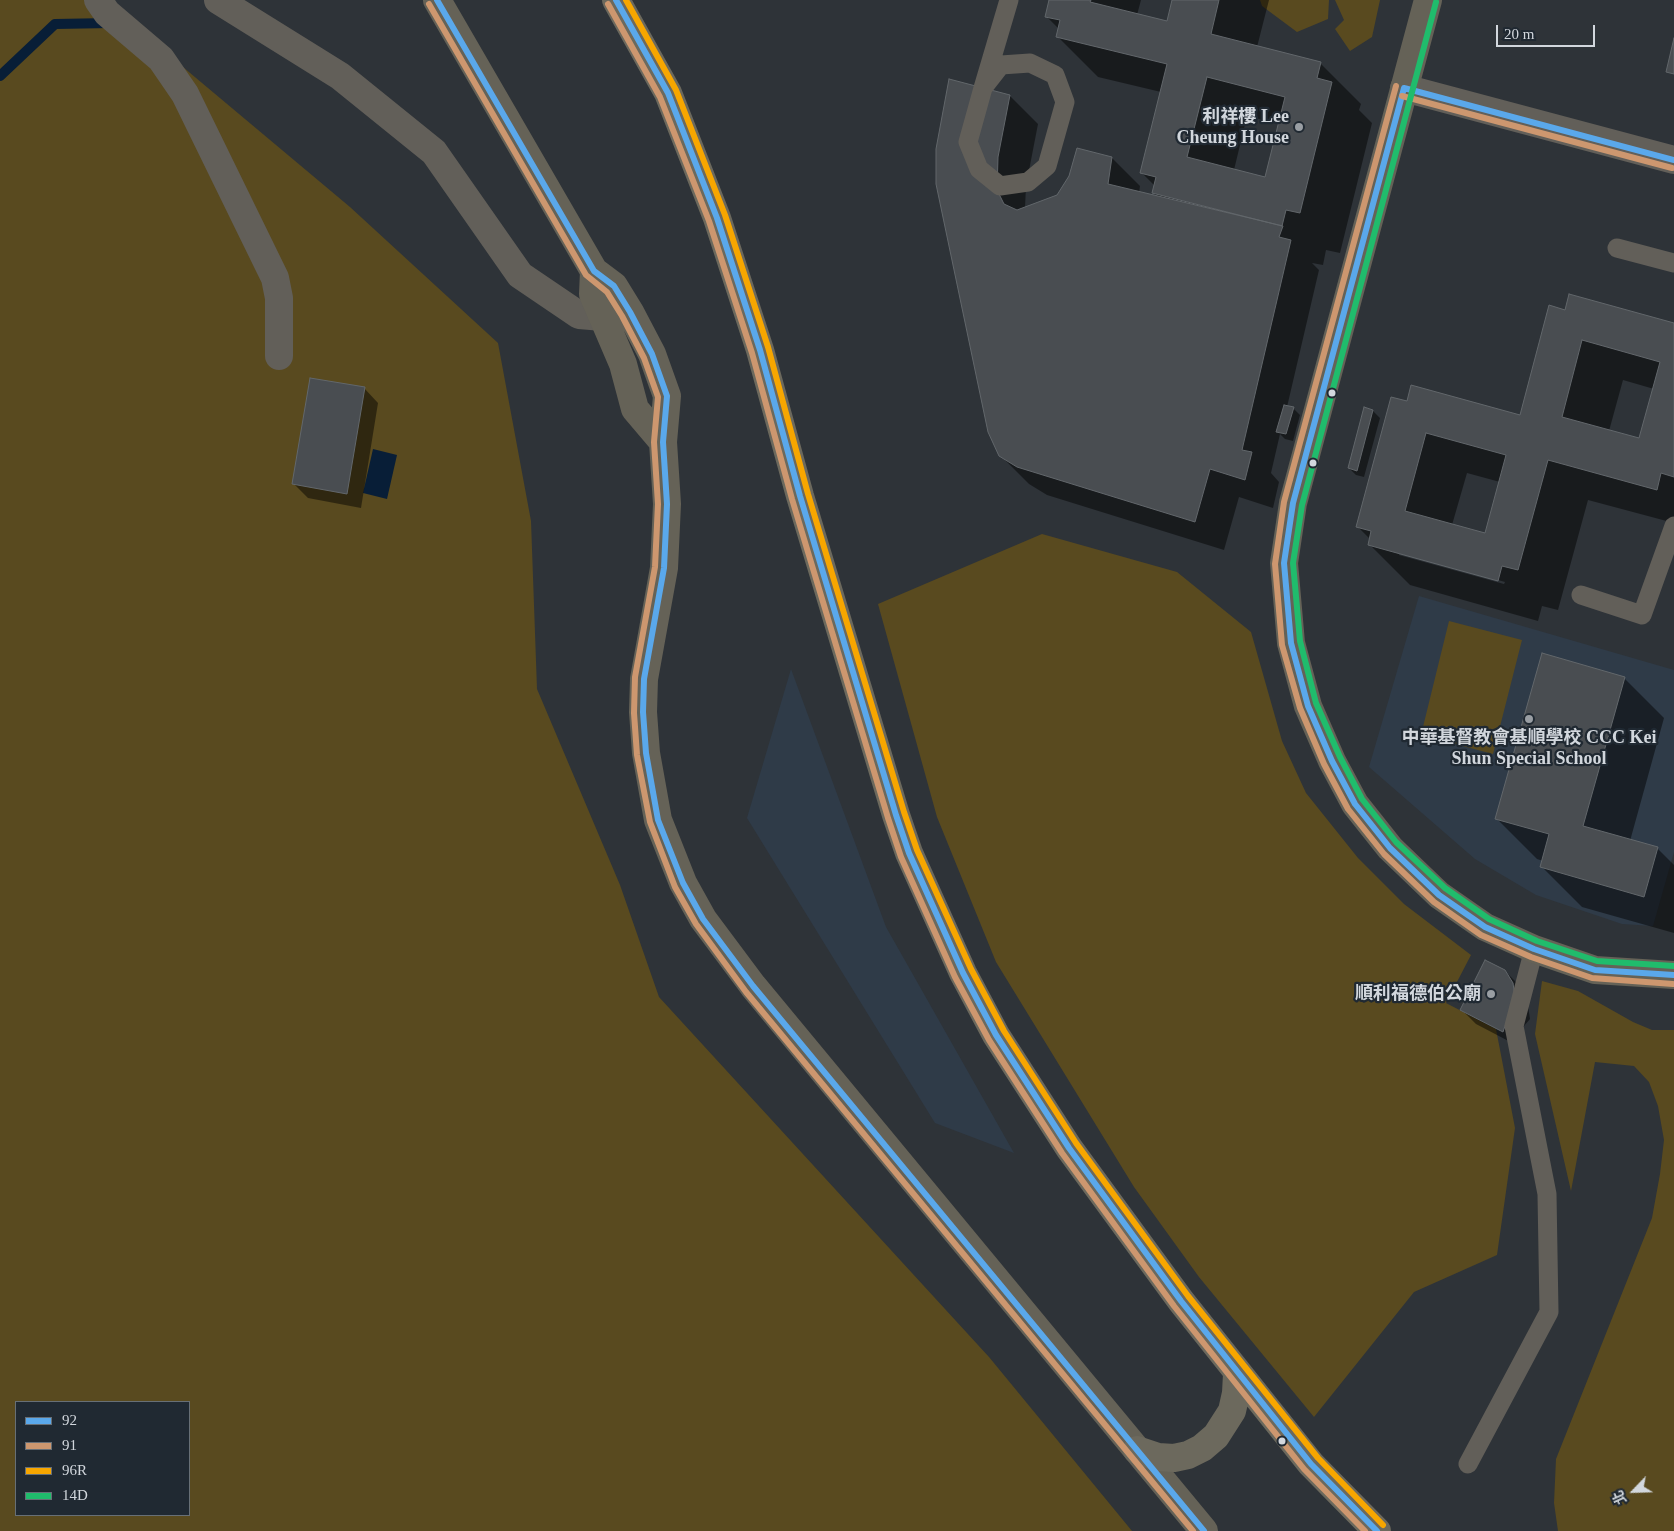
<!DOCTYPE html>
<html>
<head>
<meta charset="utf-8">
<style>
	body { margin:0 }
	#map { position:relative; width:1674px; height:1531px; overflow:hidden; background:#2e3338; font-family:"Times New Roman","Noto Sans TC",serif }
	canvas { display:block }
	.legend { position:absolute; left:15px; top:1401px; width:175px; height:115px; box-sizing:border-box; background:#202932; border:1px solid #676f76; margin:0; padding:6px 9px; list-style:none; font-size:15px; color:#d2d7dd }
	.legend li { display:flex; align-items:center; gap:10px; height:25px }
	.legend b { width:25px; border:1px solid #676f76 }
	.north { position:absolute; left:1609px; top:1466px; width:50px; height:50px; -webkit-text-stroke:4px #202932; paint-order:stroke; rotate:246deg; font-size:14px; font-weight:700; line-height:20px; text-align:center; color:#d2d7dd }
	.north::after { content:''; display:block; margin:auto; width:18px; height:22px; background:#d2d7dd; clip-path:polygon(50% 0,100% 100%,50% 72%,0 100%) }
	.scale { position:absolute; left:1496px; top:25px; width:99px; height:22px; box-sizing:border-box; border:2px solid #d2d7dd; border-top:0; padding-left:6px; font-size:15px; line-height:18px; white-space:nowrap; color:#d2d7dd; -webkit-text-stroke:4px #202932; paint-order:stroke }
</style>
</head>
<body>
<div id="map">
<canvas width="1674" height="1531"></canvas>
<ul class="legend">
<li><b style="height:6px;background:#5aa8eb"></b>92</li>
<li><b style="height:6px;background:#cd976f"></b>91</li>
<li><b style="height:6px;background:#f7a600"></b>96R</li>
<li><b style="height:6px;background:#20bc6c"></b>14D</li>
</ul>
<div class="north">北</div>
<div class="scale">20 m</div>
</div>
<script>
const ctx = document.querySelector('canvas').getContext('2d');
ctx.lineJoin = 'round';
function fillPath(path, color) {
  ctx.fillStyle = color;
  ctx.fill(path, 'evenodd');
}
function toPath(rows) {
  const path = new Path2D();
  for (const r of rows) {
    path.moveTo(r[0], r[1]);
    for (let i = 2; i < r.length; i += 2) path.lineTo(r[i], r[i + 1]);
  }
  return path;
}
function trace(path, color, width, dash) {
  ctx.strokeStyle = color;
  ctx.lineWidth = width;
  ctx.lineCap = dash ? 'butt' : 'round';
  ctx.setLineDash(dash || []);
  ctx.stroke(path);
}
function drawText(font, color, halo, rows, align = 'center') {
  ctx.font = font + ' "Times New Roman","Noto Sans TC",serif';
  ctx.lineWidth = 4.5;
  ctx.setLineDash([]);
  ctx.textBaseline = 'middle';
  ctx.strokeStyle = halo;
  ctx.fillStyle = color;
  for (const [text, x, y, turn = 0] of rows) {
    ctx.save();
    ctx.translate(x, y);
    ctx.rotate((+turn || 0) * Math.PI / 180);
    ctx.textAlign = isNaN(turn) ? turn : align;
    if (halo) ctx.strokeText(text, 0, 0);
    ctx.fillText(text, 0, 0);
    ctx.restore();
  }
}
const built = toPath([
	[1419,596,1674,670,1674,852,1653,926,1622,924,1536,895,1475,859,1369,767],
	[791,669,886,927,1014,1153,935,1123,747,818]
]);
const green = toPath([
	[0,0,103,0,350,207,498,343,531,521,537,689,620,885,659,997,989,1357,1132,1531,0,1531],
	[16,1402,189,1402,189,1515,16,1515],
	[1260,0,1329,0,1328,19,1297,32,1262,6],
	[1335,0,1380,0,1372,37,1350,51,1335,29,1344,20],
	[1042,534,1177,572,1251,632,1282,741,1306,793,1358,858,1404,904,1471,955,1446,1003,1496,1029,1515,1128,1497,1255,1414,1292,1314,1417,1199,1277,1134,1187,996,962,937,817,878,604],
	[1449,621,1522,640,1493,754,1421,735],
	[1542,981,1578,991,1633,1022,1652,1030,1674,1030,1674,1531,1558,1531,1554,1503,1556,1459,1652,1218,1660,1174,1664,1140,1658,1106,1649,1082,1634,1066,1595,1062,1571,1191,1535,1034]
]);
const water = toPath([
	[373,449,397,455,387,499,363,493]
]);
const shadow = toPath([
	[1050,0,1141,0,1137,15,1168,23,1173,0,1269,0,1257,47,1320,63,1361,104,1359,110,1372,123,1340,253,1326,250,1323,265,1312,263,1319,270,1287,407,1293,408,1300,415,1293,441,1285,439,1280,434,1271,473,1279,482,1273,508,1239,497,1224,550,1047,495,1029,484,1000,455,950,80,1010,96,1038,124,1026,186,1025,208,1058,196,1112,158,1140,186,1139,193,1158,197,1153,193,1155,186,1142,173,1161,92,1098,77,1057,36,1059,29,1046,16],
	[1247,116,1279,124,1266,178,1234,170],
	[1566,311,1674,324,1674,523,1588,500,1558,610,1542,606,1538,621,1410,585,1369,544,1371,540,1357,526,1408,403,1521,417],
	[1623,380,1654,389,1640,440,1609,431],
	[1467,473,1500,482,1485,535,1452,525],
	[1399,552,1505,582,1504,584,1399,555],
	[364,388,378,403,361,508,308,498,294,484],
	[1365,409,1373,411,1380,418,1364,477,1356,475,1349,468],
	[1624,678,1664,718,1630,841,1657,848,1674,865,1674,933,1582,907,1542,867,1543,861,1537,859,1496,818],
	[1505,971,1520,986,1527,999,1530,1019,1524,1026,1518,1046,1476,1024,1461,1009]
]);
const stream = toPath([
	[0,76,55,24,111,23]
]);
const building = toPath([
	[1049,0,1091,0,1090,2,1167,21,1172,0,1219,0,1211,34,1321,62,1317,78,1332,82,1300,213,1286,210,1282,226,1152,193,1156,177,1140,173,1167,64,1056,37,1060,20,1045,17,1049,0],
	[1207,77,1285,97,1265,177,1187,157,1207,77],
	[1674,38,1674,74,1666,72,1674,38],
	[949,79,1010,95,998,157,997,190,1004,204,1017,210,1057,195,1069,176,1077,148,1112,157,1108,184,1283,226,1279,237,1291,240,1242,450,1252,452,1245,480,1210,469,1195,522,1017,467,999,456,988,432,936,184,936,149,949,79],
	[1569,294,1674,323,1674,477,1661,473,1657,490,1548,460,1518,570,1502,566,1498,581,1368,545,1371,531,1356,527,1391,397,1407,401,1411,385,1520,415,1549,305,1565,310,1569,294],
	[1582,340,1660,362,1639,438,1562,417,1582,340],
	[1426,433,1506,455,1485,533,1405,511,1426,433],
	[310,378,365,387,347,494,292,484,310,378],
	[1284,405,1294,407,1286,434,1276,432,1284,405],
	[1364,407,1373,410,1357,471,1348,468,1364,407],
	[1542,653,1625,677,1583,826,1658,847,1644,897,1540,867,1549,834,1495,819,1542,653],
	[1485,960,1505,970,1513,983,1516,1005,1510,1011,1503,1032,1460,1010,1485,960]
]);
const lane = toPath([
	[983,88,1001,65,1030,63,1055,75,1065,102,1047,166,1028,182,1000,186,979,169,968,142,983,88,1009,0],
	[1617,248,1674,263],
	[1581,595,1642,615,1674,526],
	[1468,1464,1549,1312,1547,1194,1514,1026,1534,949]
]);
const street = toPath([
	[98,0,107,13,161,59,185,94,275,278,279,298,279,356],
	[218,0,340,76,434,152,520,275,579,315,603,317,625,313],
	[1404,88,1674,160]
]);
const secondary = toPath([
	[437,0,594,271,614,286,630,312,652,354,667,396,663,442,667,504,664,568,644,679,643,712,646,753,658,820,683,883,703,919,753,986,1204,1531],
	[1428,0,1293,503,1284,563,1291,643,1308,706,1332,761,1355,804,1390,848,1439,895,1485,927,1534,949,1595,970,1674,975],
	[594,271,593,294,623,364,635,409,663,442]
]);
const primary = toPath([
	[616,0,668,93,717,218,760,350,800,496,896,815,909,853,963,973,996,1035,1069,1148,1181,1301,1311,1464,1377,1531],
	[1137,1450,1158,1457,1174,1458,1188,1455,1202,1448,1216,1436,1232,1411,1236,1393,1237,1374]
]);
const bus1 = toPath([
	[437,0,594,271,614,286,630,312,652,354,667,396,663,442,667,504,664,568,644,679,643,712,646,753,658,820,683,883,703,919,753,986,1204,1531],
	[616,0,668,93,717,218,760,350,800,496,896,815,909,853,963,973,996,1035,1069,1148,1181,1301,1311,1464,1377,1531],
	[1404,88,1293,503,1284,563,1291,643,1308,706,1332,761,1355,804,1390,848,1439,895,1485,927,1534,949,1595,970,1674,975],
	[1404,88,1674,160]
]);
const bus2 = toPath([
	[429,4,586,275,607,292,622,316,644,358,658,397,654,442,658,504,655,567,635,677,634,713,637,755,650,822,675,887,696,924,746,992,1193,1531],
	[608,4,660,97,709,221,752,353,792,499,888,818,901,857,955,977,989,1040,1062,1153,1174,1306,1304,1469,1365,1531],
	[1396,86,1284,502,1275,564,1282,645,1300,708,1324,764,1348,809,1384,854,1434,902,1481,935,1531,957,1592,978,1673,984],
	[1402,96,1672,168]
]);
const bus3 = toPath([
	[626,0,676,90,725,215,768,347,808,494,904,812,917,850,971,969,1004,1031,1076,1143,1188,1296,1318,1458,1383,1525]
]);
const bus4 = toPath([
	[1436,2,1302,505,1293,563,1300,641,1316,703,1340,757,1362,799,1396,842,1445,888,1489,919,1537,941,1597,961,1674,966]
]);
const markers = [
	[1299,127,5,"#999ea3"],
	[1332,393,4.5,"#d2d7dd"],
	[1313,463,4.5,"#d2d7dd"],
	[1529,719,5,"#999ea3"],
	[1491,994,5,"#999ea3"],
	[1282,1441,4.5,"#d2d7dd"]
];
const poiNames = [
	["利祥樓 Lee",1289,117],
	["Cheung House",1289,138],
	["中華基督教會基順學校 CCC Kei",1529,738,"center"],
	["Shun Special School",1529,759,"center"],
	["順利福德伯公廟",1481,994]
];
fillPath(built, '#2f3b48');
fillPath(green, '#594a1f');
fillPath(water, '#081e37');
fillPath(shadow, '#0007');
trace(stream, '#081e37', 10);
fillPath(building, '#494d51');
trace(building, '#62676b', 1);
trace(lane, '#625f59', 19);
trace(street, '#625f59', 28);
trace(secondary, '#656257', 28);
trace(primary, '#6c695d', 28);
trace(bus1, '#5aa8eb', 6);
trace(bus2, '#cd976f', 6);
trace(bus3, '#f7a600', 6);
trace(bus4, '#20bc6c', 6);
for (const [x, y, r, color] of markers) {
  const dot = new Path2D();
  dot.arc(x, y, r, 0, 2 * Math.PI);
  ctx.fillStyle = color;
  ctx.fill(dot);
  trace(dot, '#202932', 2);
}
drawText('bold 18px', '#d2d7dd', '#202932', poiNames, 'right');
</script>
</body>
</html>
